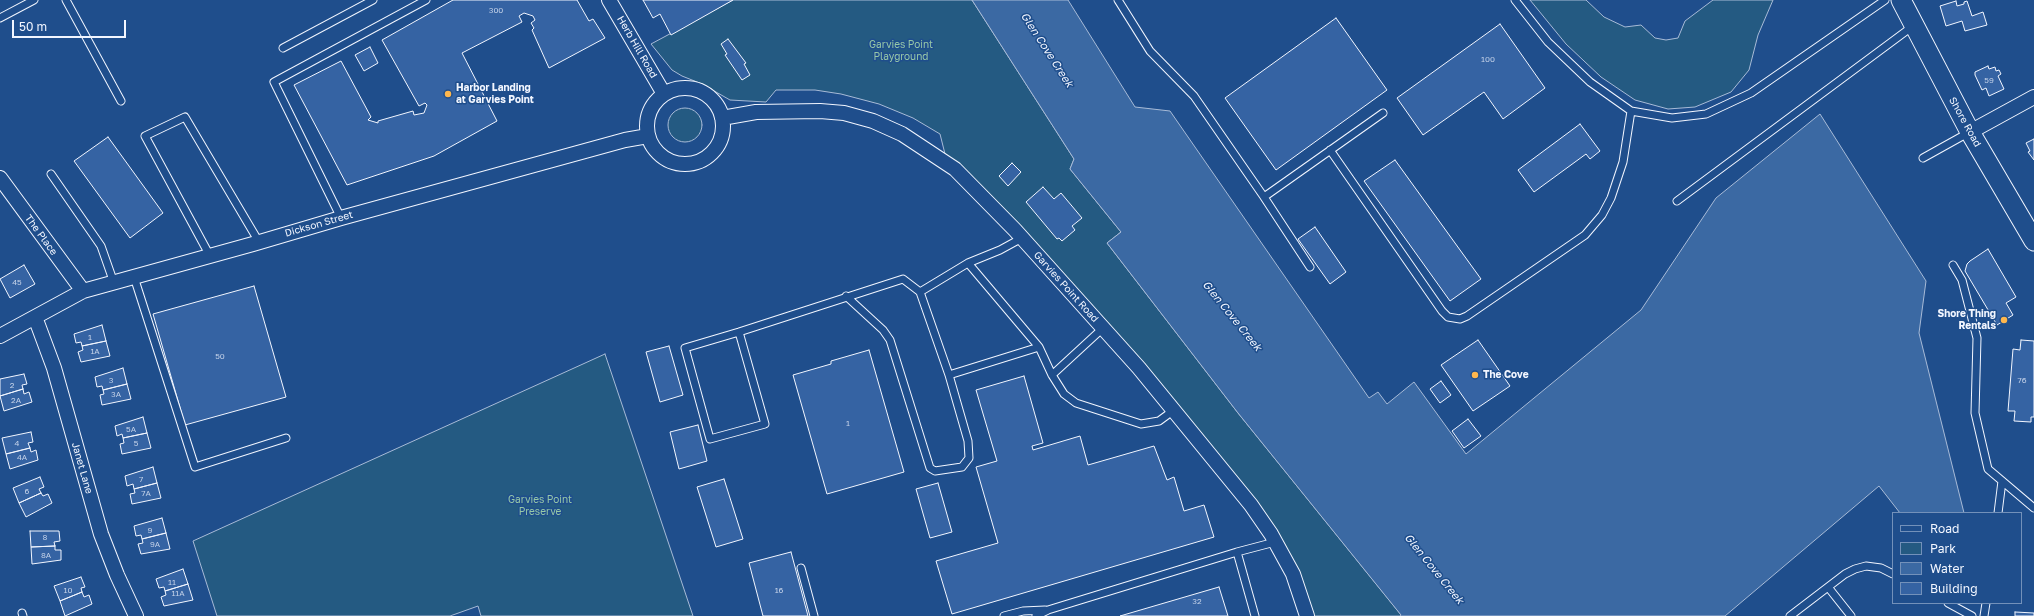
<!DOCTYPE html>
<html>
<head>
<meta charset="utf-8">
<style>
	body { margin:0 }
	#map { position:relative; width:2034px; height:616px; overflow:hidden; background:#1f4e8c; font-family:"Golos Text",sans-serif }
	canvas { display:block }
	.legend { position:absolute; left:1892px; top:512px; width:130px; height:92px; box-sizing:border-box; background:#1f4e8c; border:1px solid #7391ba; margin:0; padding:5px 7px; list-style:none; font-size:12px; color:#f2f6ff }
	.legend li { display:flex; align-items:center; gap:8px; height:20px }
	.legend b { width:20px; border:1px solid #7391ba }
	.scale { position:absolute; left:12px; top:20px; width:114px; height:18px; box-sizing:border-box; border:2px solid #f2f6ff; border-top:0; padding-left:5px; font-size:12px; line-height:14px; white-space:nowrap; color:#f2f6ff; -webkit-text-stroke:3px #1f4e8c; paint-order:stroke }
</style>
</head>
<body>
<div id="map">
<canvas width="2034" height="616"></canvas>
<ul class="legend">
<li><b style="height:5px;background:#1f4e8c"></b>Road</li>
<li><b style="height:11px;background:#245a82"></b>Park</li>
<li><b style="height:11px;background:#3b69a3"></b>Water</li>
<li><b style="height:11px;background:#3563a3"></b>Building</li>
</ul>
<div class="scale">50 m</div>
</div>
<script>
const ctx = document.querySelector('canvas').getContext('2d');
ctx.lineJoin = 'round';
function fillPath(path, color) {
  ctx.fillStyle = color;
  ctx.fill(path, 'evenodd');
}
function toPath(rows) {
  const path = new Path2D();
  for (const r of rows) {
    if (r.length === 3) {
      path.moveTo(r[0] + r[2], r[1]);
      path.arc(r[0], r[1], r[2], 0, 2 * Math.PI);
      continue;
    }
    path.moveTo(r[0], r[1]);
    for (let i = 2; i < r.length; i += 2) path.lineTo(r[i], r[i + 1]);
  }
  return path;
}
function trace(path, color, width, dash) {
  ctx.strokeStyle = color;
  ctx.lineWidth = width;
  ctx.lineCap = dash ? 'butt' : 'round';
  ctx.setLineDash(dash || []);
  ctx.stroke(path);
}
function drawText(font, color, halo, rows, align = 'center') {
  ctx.font = font + ' "Golos Text",sans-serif';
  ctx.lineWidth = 3;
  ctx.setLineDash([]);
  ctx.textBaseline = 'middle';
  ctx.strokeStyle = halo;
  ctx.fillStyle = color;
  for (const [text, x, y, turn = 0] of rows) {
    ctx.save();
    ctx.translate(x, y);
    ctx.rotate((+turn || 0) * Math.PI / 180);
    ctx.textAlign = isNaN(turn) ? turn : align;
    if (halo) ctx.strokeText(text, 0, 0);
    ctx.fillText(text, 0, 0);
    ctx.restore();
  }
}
const green = toPath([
	[733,0,972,0,1074,159,1070,169,1121,232,1107,243,1238,413,1402,616,1305,616,1296,589,1250,506,945,154,940,134,913,118,879,104,841,94,815,90,776,90,766,102,730,100,702,84,682,76,672,70,651,44,733,0],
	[1530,0,1586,0,1604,17,1625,27,1641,25,1655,38,1666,40,1678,38,1685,21,1713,0,1773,0,1758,35,1749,70,1731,92,1695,107,1668,109,1635,100,1601,77,1566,44,1530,0],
	[685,125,17],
	[605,354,693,616,481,616,478,606,450,616,217,616,193,541,605,354]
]);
const water = toPath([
	[972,0,1068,0,1135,107,1170,111,1369,398,1378,392,1387,404,1414,382,1466,454,1641,310,1716,198,1820,114,1926,281,1919,333,1964,513,1900,513,1879,486,1725,616,1400,616,1401,615,1238,413,1107,243,1121,232,1070,169,1074,159,972,0]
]);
const building = toPath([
	[453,0,577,0,589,21,593,19,605,38,549,68,532,30,534,28,531,23,535,20,533,16,524,13,519,16,522,22,462,53,497,121,434,156,347,185,294,85,341,61,371,117,368,120,378,123,378,121,413,111,414,115,424,113,427,105,425,103,419,106,382,40,453,0],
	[643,0,733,0,671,35,660,14,653,18,643,0],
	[1956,1,1957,6,1964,4,1964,2,1967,1,1972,16,1983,12,1987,25,1965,31,1962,21,1946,26,1940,6,1956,1],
	[1336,18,1387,90,1276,170,1225,98,1336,18],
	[1500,24,1545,88,1503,119,1484,92,1423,135,1397,98,1500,24],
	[728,39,746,63,744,64,750,75,742,80,725,55,727,54,721,44,728,39],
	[370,47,378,63,364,71,355,55,370,47],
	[1988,66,1989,69,1995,67,1996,71,1999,70,2001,74,1998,76,2004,89,1989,96,1986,88,1982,90,1975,75,1975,72,1988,66],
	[1580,124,1600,151,1590,159,1586,154,1534,192,1518,170,1580,124],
	[108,137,163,213,130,238,74,161,108,137],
	[2034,139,2034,160,2028,152,2030,151,2026,143,2034,139],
	[1395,160,1481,279,1450,301,1364,181,1395,160],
	[1012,163,1021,172,1008,186,999,176,1012,163],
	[1043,187,1054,199,1061,193,1082,218,1072,226,1075,230,1062,241,1059,238,1057,239,1026,202,1043,187],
	[1315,227,1346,272,1330,284,1298,239,1315,227],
	[1988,249,2016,297,2006,303,2013,315,1997,325,1965,271,1967,264,1970,261,1988,249],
	[24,265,35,284,10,298,0,279,24,265],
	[254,286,286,397,185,425,153,314,254,286],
	[102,325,106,341,82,346,81,342,76,343,74,334,102,325],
	[1478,340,1510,386,1473,411,1441,365,1478,340],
	[2021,340,2034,341,2034,417,2031,417,2031,422,2014,421,2015,411,2008,411,2013,349,2020,350,2021,340],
	[106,341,110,356,81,362,78,352,83,350,82,346,106,341],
	[669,346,683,395,660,402,646,352,669,346],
	[869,350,904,472,827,494,793,375,831,364,831,361,869,350],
	[123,368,127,384,103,390,102,386,97,387,95,377,123,368],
	[24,374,27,384,22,385,23,389,0,396,0,379,24,374],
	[1024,376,1043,443,1032,446,1033,450,1080,436,1088,465,1154,446,1167,480,1174,477,1184,511,1204,505,1214,537,952,614,936,561,998,543,976,467,997,461,976,390,1024,376],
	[1441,381,1451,395,1440,403,1430,389,1441,381],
	[127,384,131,399,102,405,100,395,104,394,103,390,127,384],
	[23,389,24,394,29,392,32,402,4,411,0,396,23,389],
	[143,417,147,433,123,438,122,434,117,436,115,426,143,417],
	[1468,419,1481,436,1464,448,1452,431,1468,419],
	[698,425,707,461,679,469,670,432,698,425],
	[31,432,33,442,28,443,30,448,6,454,2,438,31,432],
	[147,433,151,448,122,454,120,444,124,443,123,438,147,433],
	[30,448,31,452,36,450,38,460,10,469,6,454,30,448],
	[153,467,157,483,134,489,133,484,127,486,125,476,153,467],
	[40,477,44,487,39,489,41,493,19,503,13,488,40,477],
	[724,479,743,539,716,547,697,487,724,479],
	[157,483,161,498,132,504,130,494,135,493,134,489,157,483],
	[938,483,952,532,930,538,916,489,938,483],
	[41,493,43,496,48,494,52,503,26,517,19,503,41,493],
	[162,518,166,533,142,539,141,535,136,536,134,526,162,518],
	[30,531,59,531,60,541,54,542,55,546,31,547,30,531],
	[166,533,170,549,141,554,138,544,143,543,142,539,166,533],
	[55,546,55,550,61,550,61,560,32,564,31,547,55,546],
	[791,552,808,616,763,616,749,563,791,552],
	[183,569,188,584,165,591,164,587,159,588,156,579,183,569],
	[81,577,85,587,81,588,82,592,60,601,54,586,81,577],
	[188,584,193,600,164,606,161,597,166,595,165,591,188,584],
	[1219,587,1228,616,1120,616,1219,587],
	[82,592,84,597,89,595,92,604,65,616,60,601,82,592],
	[2015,612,2034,613,2034,616,2015,616,2015,612]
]);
const service = toPath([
	[66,0,121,101],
	[1118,0,1150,51,1194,96,1264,197,1383,113],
	[1515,0,1548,42,1590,82,1631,111,1672,118,1706,114,1751,93,1885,0],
	[0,18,34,0],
	[283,48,373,0],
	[1330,150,1442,311,1448,317,1460,319,1467,316,1585,235,1602,215,1611,198,1623,162,1631,111],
	[1923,158,1968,133],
	[51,174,101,246,114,283],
	[1264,197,1310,267],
	[1677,201,1913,26],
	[341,218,274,82,426,0],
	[1022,238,1000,250,968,263,920,292,949,375,1039,347],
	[210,256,145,136,185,117,259,242],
	[968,263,1039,347,1052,375,1064,394,1076,403,1141,424,1159,421,1174,410],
	[1953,265,1962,280,1977,338,1975,413,1988,469,2034,508],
	[134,277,195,467,286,438],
	[846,296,883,330,890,340,930,468,935,471,962,467,969,458,968,441,949,375],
	[739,332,765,424,710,439,685,348,739,332,903,279,920,292],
	[1052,375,1103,328],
	[1998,513,2002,481],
	[1237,552,1275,542],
	[801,568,814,616],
	[1828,587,1851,616],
	[1948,603,1972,616],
	[22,613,23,616],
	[1004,616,1023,611,1045,610],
	[1036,616,1048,610,1237,552,1255,616],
	[1790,616,1845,574,1855,569,1866,566,1881,568,1893,574],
	[1984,616,1986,603]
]);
const minor = toPath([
	[609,0,664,94],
	[685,126,38],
	[722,118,756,112,820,111,844,113,873,121,902,134,955,169,1015,230,1139,368,1251,505,1271,534,1293,574,1307,616],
	[1970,132,2034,97],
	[0,178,83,291],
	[35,317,54,368,101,534,117,575,136,616],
	[0,336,83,291,253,244,341,218,625,140,648,136]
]);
const secondary = toPath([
	[1901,0,1970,132,2034,241]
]);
const markers = [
	[448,94,4,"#ffb74d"],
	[2004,320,4,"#ffb74d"],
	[1475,375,4,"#ffb74d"]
];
const numberNames = [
	["300",496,10],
	["100",1488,59],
	["59",1989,80],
	["45",17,282],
	["1",90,337],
	["1A",95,351],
	["50",220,356],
	["3",111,380],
	["76",2022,380],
	["2",12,385],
	["3A",116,394],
	["2A",16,400],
	["1",848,423],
	["5A",131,429],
	["4",17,443],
	["5",136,443],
	["4A",22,457],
	["7",141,479],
	["6",27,491],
	["7A",146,493],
	["9",150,530],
	["8",45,537],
	["9A",155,544],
	["8A",46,555],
	["11",172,582],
	["10",68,590],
	["16",779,590],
	["11A",178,593],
	["32",1197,601]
];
const parkNames = [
	["Garvies Point",901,45],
	["Playground",901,57],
	["Garvies Point",540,500],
	["Preserve",540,512]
];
const streetNames = [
	["Herb Hill Road",637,47,60],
	["Shore Road",1965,122,61],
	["Dickson Street",319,224,-16],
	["The Place",41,235,54],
	["Garvies Point Road",1066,287,48],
	["Janet Lane",82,468,74]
];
const poiNames = [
	["Harbor Landing",456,88],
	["at Garvies Point",456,100],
	["Shore Thing",1996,314,"right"],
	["Rentals",1996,326,"right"],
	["The Cove",1483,375]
];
const waterNames = [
	["Glen Cove Creek",1047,50,57],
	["Glen Cove Creek",1232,316,51],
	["Glen Cove Creek",1434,569,51]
];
fillPath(green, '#245a82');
trace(green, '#a8bbd7', 1);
fillPath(water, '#3b69a3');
trace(water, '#a8bbd7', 1);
fillPath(building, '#3563a3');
trace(building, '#f2f6ff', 1);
trace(service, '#f2f6ff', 9);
trace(minor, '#f2f6ff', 16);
trace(secondary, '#f2f6ff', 21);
trace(service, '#1f4e8c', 7);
trace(minor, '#1f4e8c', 14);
trace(secondary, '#1f4e8c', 19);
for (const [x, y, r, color] of markers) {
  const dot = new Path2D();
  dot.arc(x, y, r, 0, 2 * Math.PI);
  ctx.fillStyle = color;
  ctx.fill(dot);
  trace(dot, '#1f4e8c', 1.5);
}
drawText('8px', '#c3d1e8', null, numberNames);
drawText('10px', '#97c8a6', '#1f4e8c', parkNames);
drawText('10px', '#f2f6ff', '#1f4e8c', streetNames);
drawText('bold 10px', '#f2f6ff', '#1f4e8c', poiNames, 'left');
drawText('italic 11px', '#f2f6ff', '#1f4e8c', waterNames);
</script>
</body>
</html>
